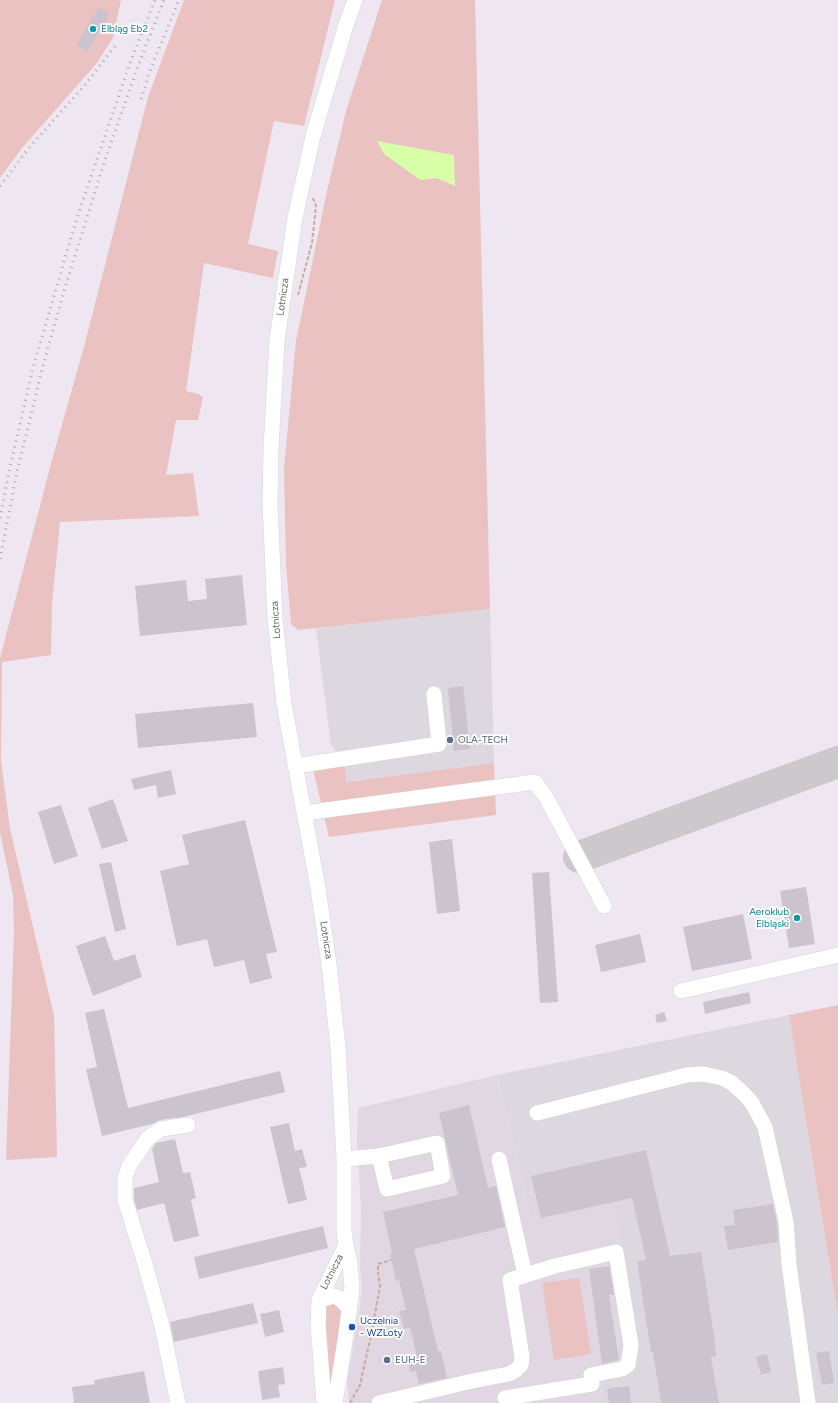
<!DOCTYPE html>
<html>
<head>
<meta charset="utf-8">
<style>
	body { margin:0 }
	canvas { display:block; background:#eee6f1 }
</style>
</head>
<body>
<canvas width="838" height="1403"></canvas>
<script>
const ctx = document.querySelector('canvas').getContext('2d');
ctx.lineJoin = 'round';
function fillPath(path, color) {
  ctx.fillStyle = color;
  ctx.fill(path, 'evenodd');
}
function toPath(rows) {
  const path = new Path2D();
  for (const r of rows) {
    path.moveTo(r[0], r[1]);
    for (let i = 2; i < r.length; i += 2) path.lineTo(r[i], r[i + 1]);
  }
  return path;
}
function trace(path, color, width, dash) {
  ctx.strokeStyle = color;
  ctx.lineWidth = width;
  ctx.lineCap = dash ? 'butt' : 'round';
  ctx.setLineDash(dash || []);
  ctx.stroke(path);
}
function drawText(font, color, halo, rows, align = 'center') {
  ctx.font = font + ' Figtree,sans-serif';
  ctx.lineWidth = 3.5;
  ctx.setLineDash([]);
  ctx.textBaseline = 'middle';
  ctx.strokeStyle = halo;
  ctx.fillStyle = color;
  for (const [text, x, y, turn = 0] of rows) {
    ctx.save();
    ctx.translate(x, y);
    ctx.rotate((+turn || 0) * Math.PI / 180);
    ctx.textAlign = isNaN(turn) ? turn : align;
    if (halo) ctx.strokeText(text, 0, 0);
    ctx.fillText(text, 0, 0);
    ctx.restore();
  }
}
const industrial = toPath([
	[490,609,494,763,347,782,343,754,337,752,331,745,316,628],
	[789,1015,838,1317,838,1403,603,1403,600,1380,615,1208,533,1227,497,1075]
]);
const education = toPath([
	[497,1075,533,1227,615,1208,638,1352,632,1375,600,1380,603,1403,349,1403,347,1383,360,1305,362,1287,360,1270,361,1208,357,1141,358,1108]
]);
const green = toPath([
	[0,0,121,0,113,38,97,63,22,148,0,178],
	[184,0,335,0,304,126,274,121,248,244,278,251,273,278,204,263,186,391,198,394,203,397,198,420,176,420,166,475,193,473,199,516,60,522,52,604,51,655,2,662,1,761,10,829,54,1016,57,1157,6,1160,14,932,13,895,0,832,0,658,52,460,85,343,148,97],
	[382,0,475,0,490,609,298,630,291,624,286,564,284,469,296,341,327,191,346,111],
	[494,763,496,815,329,837,313,769,344,764,347,782],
	[838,1005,838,1317,789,1015],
	[579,1278,591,1354,554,1360,542,1283],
	[332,1301,342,1312,330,1386,324,1306]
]);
const water = toPath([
	[377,141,454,155,455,186,437,178,420,180,384,154]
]);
const taxiway = toPath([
	[579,857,838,762]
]);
const building = toPath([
	[99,7,110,14,87,52,76,45],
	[242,575,247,625,140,636,135,586,186,580,188,601,207,599,205,579],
	[463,686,470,749,454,751,448,688],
	[253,703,257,737,138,748,135,714],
	[171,770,176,794,158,798,156,785,134,790,131,779],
	[113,799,128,841,102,849,88,808],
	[61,805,78,856,54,864,38,812],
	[245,820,277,952,266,954,272,978,250,984,244,960,214,967,207,939,177,946,160,871,189,864,182,835],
	[452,839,460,911,437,914,429,842],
	[111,862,126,929,115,932,99,864],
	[549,872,558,1002,540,1003,532,873],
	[806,887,815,944,789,948,780,891],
	[743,914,752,959,692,971,683,927],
	[640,934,646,962,601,972,595,945],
	[105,936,114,961,135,954,142,977,93,996,76,946],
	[749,992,751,1003,705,1014,703,1002],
	[104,1009,128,1108,280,1071,285,1092,183,1117,160,1120,152,1124,102,1136,86,1069,97,1067,85,1013],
	[664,1012,667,1021,657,1023,655,1015],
	[469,1105,488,1188,496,1186,505,1227,414,1249,438,1351,441,1351,447,1378,419,1384,416,1371,410,1372,407,1359,417,1357,410,1327,404,1329,399,1311,406,1310,399,1280,396,1281,390,1253,392,1253,383,1212,458,1195,439,1113],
	[289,1123,295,1151,302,1149,307,1167,299,1168,307,1200,288,1204,270,1127],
	[175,1139,183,1173,190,1172,196,1198,191,1200,199,1236,174,1242,164,1203,137,1210,134,1199,134,1188,159,1182,152,1149,156,1143],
	[646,1150,670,1256,701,1252,715,1342,716,1356,711,1357,719,1403,661,1403,653,1352,651,1352,637,1261,646,1260,632,1198,541,1218,531,1176],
	[773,1204,777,1223,778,1242,728,1250,724,1226,735,1225,733,1210],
	[323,1226,328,1248,199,1279,194,1257],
	[609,1266,614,1295,609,1295,619,1360,602,1364,589,1269],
	[253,1303,258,1323,174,1342,170,1322],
	[279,1310,284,1332,265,1337,260,1314],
	[829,1351,834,1383,822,1385,816,1353],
	[767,1354,771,1372,761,1375,756,1357],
	[283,1367,285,1384,278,1385,280,1397,262,1400,258,1371],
	[144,1371,150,1403,74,1403,72,1387,95,1384,94,1380],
	[629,1386,631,1403,609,1403,607,1389]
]);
const path = toPath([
	[298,295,312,243,316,206,313,198],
	[350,1403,360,1385,370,1340,380,1287,378,1272,378,1264,391,1260]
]);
const minor = toPath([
	[295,766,439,744,434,694],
	[304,813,535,782,546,797,604,906],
	[681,991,838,955],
	[537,1113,687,1075,703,1074,722,1078,732,1083,745,1095,752,1103,765,1127,786,1222,789,1264,808,1403],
	[344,1159,379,1156,437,1143,443,1176,387,1189,379,1156],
	[499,1159,525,1275],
	[319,1300,334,1296,339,1298,350,1309],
	[178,1403,161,1322,145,1264,125,1200,125,1178,129,1166,148,1138,161,1129,188,1125],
	[324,1403,318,1324,319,1300,346,1245],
	[335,1403,345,1341,352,1288,350,1263,346,1245,344,1231,344,1159,338,1047,329,964,318,888,284,704,275,618,270,504,271,448,277,340,295,218,313,136,346,25,355,0],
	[379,1403,472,1381,509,1374,516,1370,521,1365,522,1357,510,1280,555,1266,616,1252,631,1345,628,1365,622,1369,591,1375,592,1384,505,1398]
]);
const rail = toPath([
	[141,99,151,68,179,0],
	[0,186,28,149,85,85,115,46],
	[0,518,10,467,33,368,67,251,81,206,130,63,155,0],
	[0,559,17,472,30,419,41,373,64,291,105,160,138,66,164,0]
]);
const markers = [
	[93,29,4,"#0f9aa8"],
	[450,740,4,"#5c6f8a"],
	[797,918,4,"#0f9aa8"],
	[352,1327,4,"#1a4fb4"],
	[387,1360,4,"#5c6f8a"]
];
const cultureNames = [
	["Elbląg Eb2",101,29],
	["Aeroklub",789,912,"right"],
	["Elbląski",789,924,"right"]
];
const streetNames = [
	["Lotnicza",283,297,-82],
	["Lotnicza",276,620,-94],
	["Lotnicza",326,940,81],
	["Lotnicza",332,1272,-63]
];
const serviceNames = [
	["OLA-TECH",458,740],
	["EUH-E",395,1360]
];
const transitNames = [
	["Uczelnia",360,1321],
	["- WZLoty",360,1333]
];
fillPath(industrial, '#ddd8df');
fillPath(education, '#e1d7e3');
fillPath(green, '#eac2c1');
fillPath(water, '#d8ffa8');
trace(taxiway, '#ccc8cc', 32);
fillPath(building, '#cbc4cf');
trace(minor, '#d4d8d1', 16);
trace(path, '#cdaa9b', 2, [4, 2]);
trace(minor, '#fff', 15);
trace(rail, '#a9aba8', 3, [1, 5]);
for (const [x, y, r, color] of markers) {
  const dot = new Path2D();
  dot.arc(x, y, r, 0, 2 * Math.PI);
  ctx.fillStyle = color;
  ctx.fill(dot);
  trace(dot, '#fff', 1.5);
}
drawText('10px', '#0d838f', '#fff', cultureNames, 'left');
drawText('10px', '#62675d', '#fff', streetNames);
drawText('10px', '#4e5e75', '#fff', serviceNames, 'left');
drawText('10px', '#164399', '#fff', transitNames, 'left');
</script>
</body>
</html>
